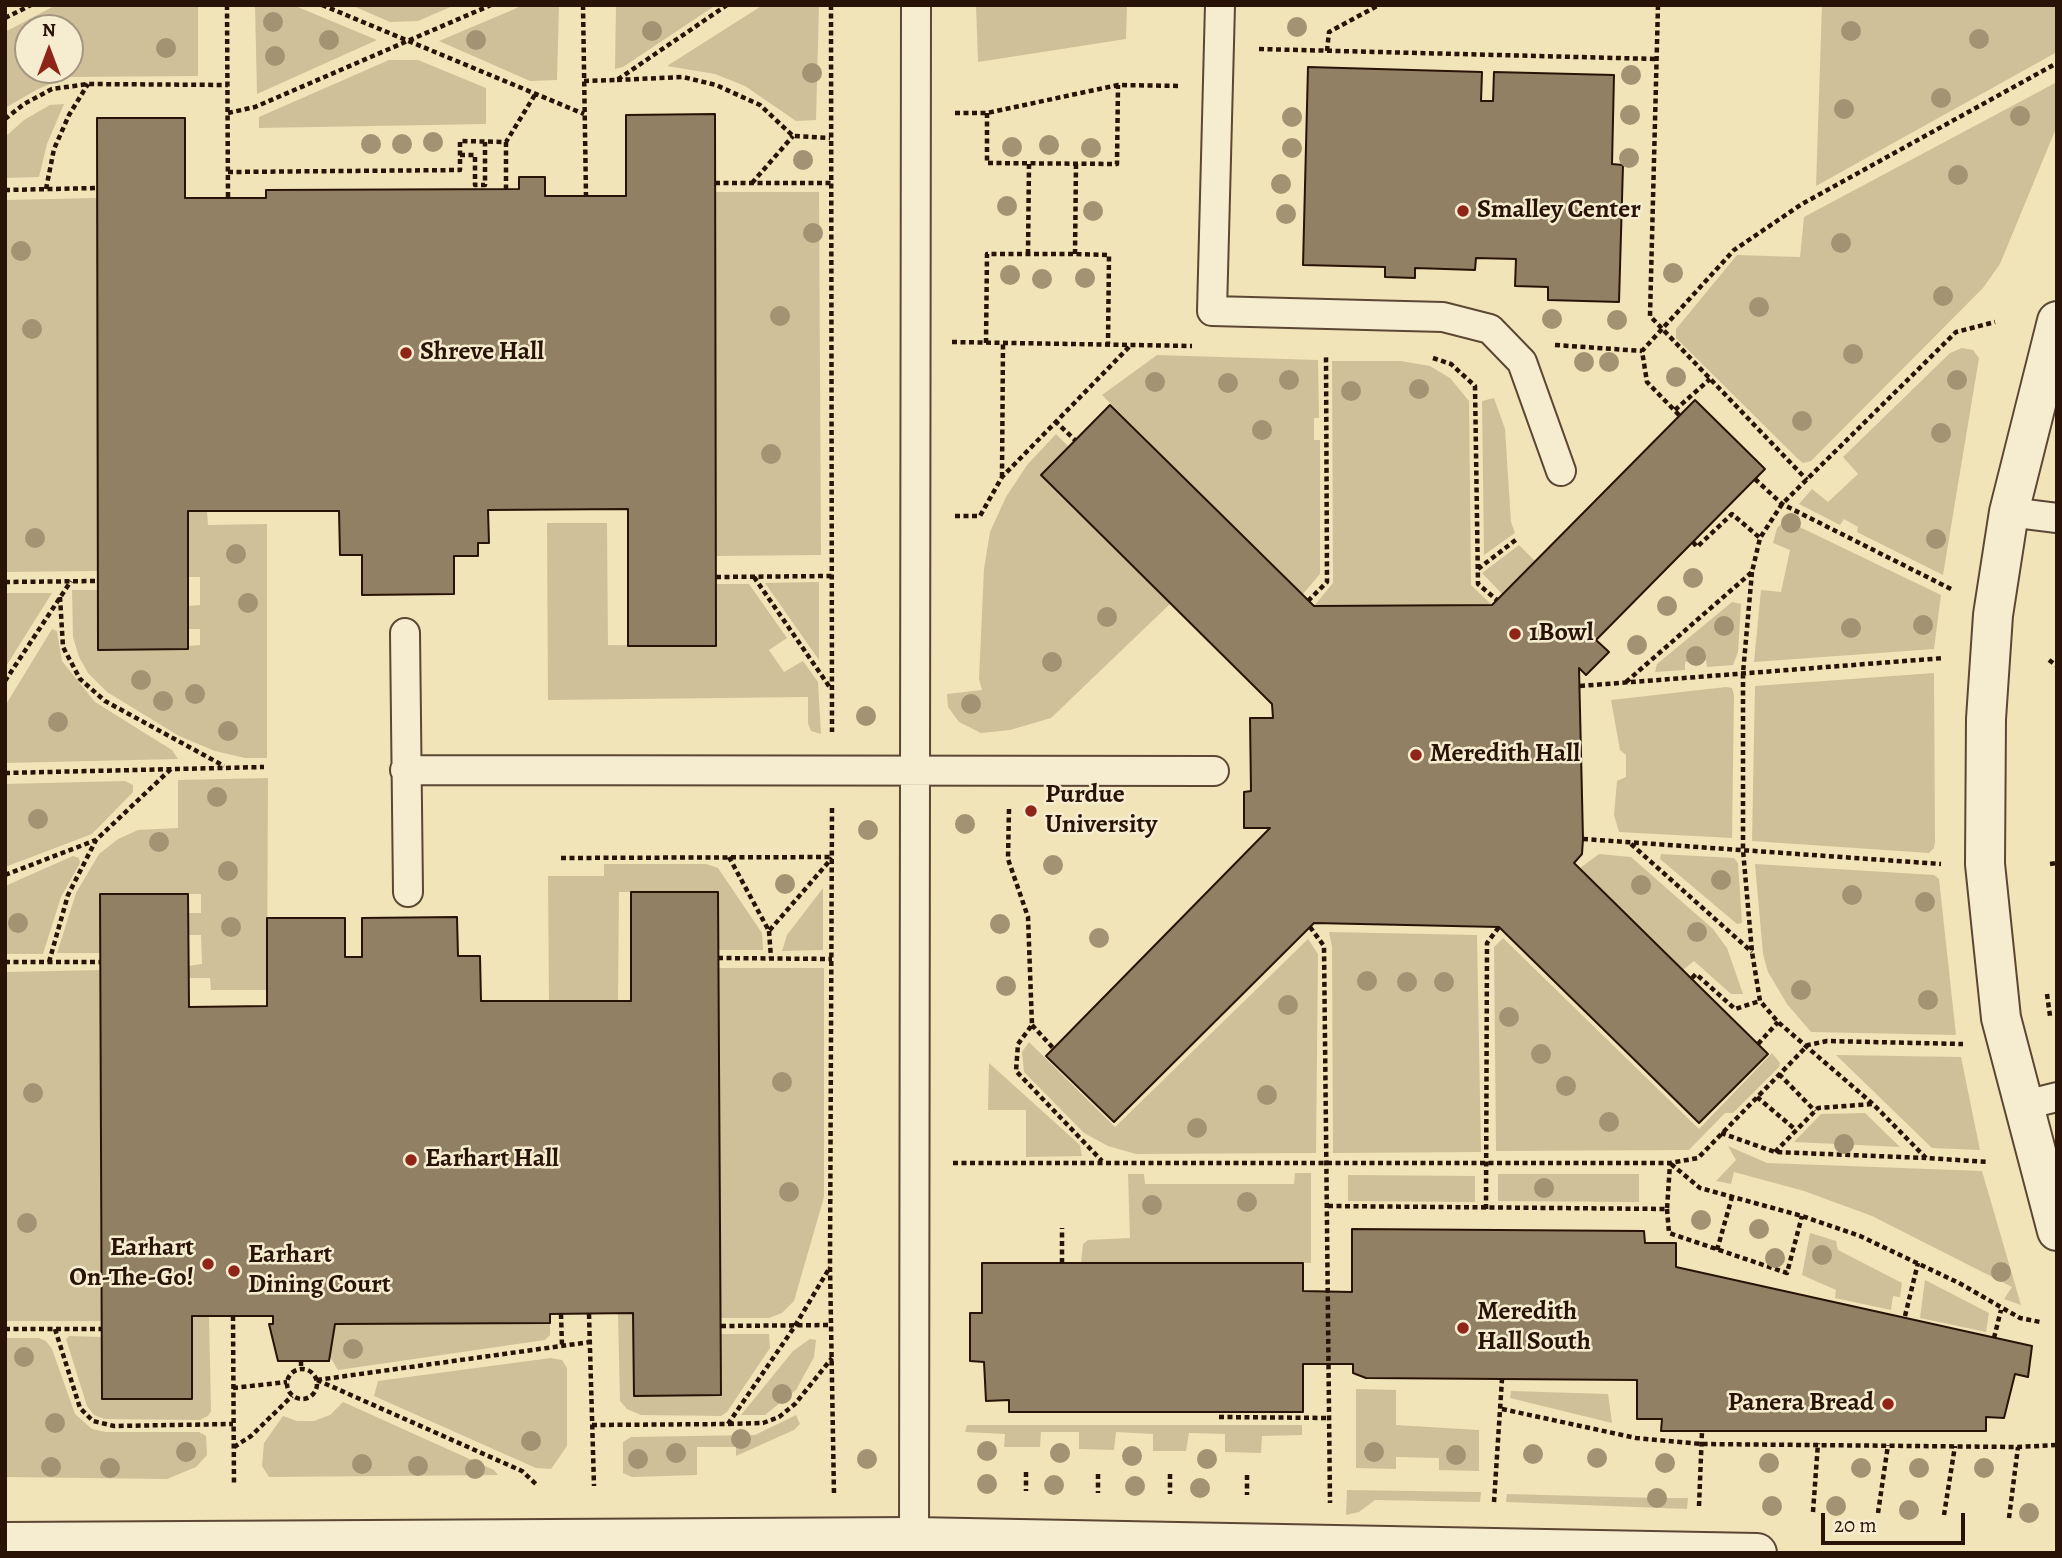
<!DOCTYPE html>
<html>
<head>
<meta charset="utf-8">
<style>
	body { margin:0 }
	#map { position:relative; width:2062px; height:1558px; overflow:hidden; background:#f1e4b8; font-family:Alegreya,serif }
	canvas { display:block }
	.frame { position:absolute; inset:0; border:7px solid #291307; pointer-events:none }
	.north { position:absolute; left:14px; top:14px; width:70px; height:70px; box-sizing:border-box; background:#f6edd1; border:2px solid #a49680; border-radius:50%; rotate:0deg; font-size:19px; font-weight:700; line-height:28px; text-align:center; color:#291307 }
	.north::after { content:''; display:block; margin:auto; width:24px; height:32px; background:#8f2418; clip-path:polygon(50% 0,100% 100%,50% 72%,0 100%) }
	.scale { position:absolute; left:1821px; top:1513px; width:144px; height:32px; box-sizing:border-box; border:4px solid #291307; border-top:0; padding-left:9px; font-size:21px; line-height:24px; white-space:nowrap; color:#291307; -webkit-text-stroke:5px #f6edd1; paint-order:stroke }
</style>
</head>
<body>
<div id="map">
<canvas width="2062" height="1558"></canvas>
<div class="frame"></div>
<div class="north">N</div>
<div class="scale">20 m</div>
</div>
<script>
const ctx = document.querySelector('canvas').getContext('2d');
ctx.lineJoin = 'round';
function fillPath(path, color) {
  ctx.fillStyle = color;
  ctx.fill(path, 'evenodd');
}
function toPath(rows) {
  const path = new Path2D();
  for (const r of rows) {
    if (r.length === 3) {
      path.moveTo(r[0] + r[2], r[1]);
      path.arc(r[0], r[1], r[2], 0, 2 * Math.PI);
      continue;
    }
    path.moveTo(r[0], r[1]);
    for (let i = 2; i < r.length; i += 2) path.lineTo(r[i], r[i + 1]);
  }
  return path;
}
function trace(path, color, width, dash) {
  ctx.strokeStyle = color;
  ctx.lineWidth = width;
  ctx.lineCap = dash ? 'butt' : 'round';
  ctx.setLineDash(dash || []);
  ctx.stroke(path);
}
function drawText(font, color, halo, rows, align = 'center') {
  ctx.font = font + ' Alegreya,serif';
  ctx.lineWidth = 5;
  ctx.setLineDash([]);
  ctx.textBaseline = 'middle';
  ctx.strokeStyle = halo;
  ctx.fillStyle = color;
  for (const [text, x, y, turn = 0] of rows) {
    ctx.save();
    ctx.translate(x, y);
    ctx.rotate((+turn || 0) * Math.PI / 180);
    ctx.textAlign = isNaN(turn) ? turn : align;
    if (halo) ctx.strokeText(text, 0, 0);
    ctx.fillText(text, 0, 0);
    ctx.restore();
  }
}
const green = toPath([
	[56,5,198,5,198,76,68,77,38,89,5,108,5,32],
	[28,28,70,28,70,70,28,70],
	[255,5,293,5,377,40,257,94],
	[351,5,455,5,418,21,390,22],
	[524,5,559,5,557,80,530,81,439,41],
	[616,5,716,5,623,67,615,69],
	[763,5,819,5,816,120,796,121,745,86,715,74,667,66],
	[976,5,1127,5,1126,39,978,62],
	[1822,5,2057,5,2057,52,1816,186],
	[389,60,418,60,486,88,486,124,259,128,259,117],
	[2057,82,2057,126,2000,264,1983,288,1811,461,1803,463,1797,458,1676,338,1676,329,1737,255,1800,257,1804,217],
	[64,104,47,144,39,177,5,178,5,137,24,120,50,105],
	[715,192,819,192,821,555,716,556],
	[97,198,98,571,5,572,5,200],
	[1962,348,1973,350,1979,358,1943,575,1857,532,1858,527,1844,519,1840,525,1799,504,1812,489,1828,502,1858,474,1843,457,1950,353],
	[1157,355,1318,360,1319,418,1314,418,1314,440,1320,440,1320,574,1302,595,1102,395],
	[1332,361,1401,361,1430,366,1450,378,1469,401,1471,585,1492,605,1314,606,1333,583],
	[1494,398,1505,429,1511,522,1515,533,1484,555,1482,401],
	[1056,434,1069,447,1041,475,1171,603,1051,718,1010,730,981,733,959,722,948,707,947,694,982,690,979,679,984,569,990,532,1006,497,1027,465],
	[188,511,207,511,208,525,267,524,267,758,245,758,215,751,179,736,107,692,88,673,79,657,73,637,72,590,98,590,98,650,188,649,188,646,200,645,200,629,188,629,188,606,200,605,200,577,188,577],
	[1785,520,1941,595,1934,649,1754,662,1761,590,1781,592,1790,550,1773,543,1777,528],
	[547,523,607,523,608,645,716,646,716,584,749,584,787,638,769,650,784,672,803,661,818,682,821,734,811,731,808,723,808,697,548,700],
	[1519,545,1535,561,1502,594,1482,573],
	[819,582,819,660,765,583],
	[5,593,52,593,5,668],
	[1732,602,1741,604,1738,652,1733,665,1707,667,1706,660,1685,662,1685,670,1655,672,1657,664],
	[52,629,57,631,62,661,95,702,172,750,178,759,5,763,5,706],
	[1934,673,1935,841,1934,848,1929,853,1752,841,1755,686],
	[1726,687,1732,688,1734,695,1732,838,1619,832,1614,815,1617,781,1626,777,1626,755,1620,750,1611,700],
	[268,778,267,990,211,990,210,978,188,978,188,966,202,964,201,935,188,935,188,913,201,913,201,894,101,894,100,953,57,953,76,893,99,854,118,839,138,830,178,828,178,780],
	[125,781,133,785,133,792,92,834,5,867,5,784],
	[1599,854,1631,857,1713,929,1727,948,1743,994,1731,994,1694,961,1683,970,1580,868],
	[1661,854,1734,858,1738,863,1742,923,1737,924,1660,859],
	[73,856,79,858,80,863,61,897,43,954,5,954,5,886],
	[604,864,706,864,718,868,762,933,763,950,718,950,718,892,619,892,618,1001,549,1001,548,876,604,876],
	[1755,864,1934,875,1939,879,1956,1035,1811,1032,1787,1004,1768,972,1763,954],
	[823,888,823,950,782,951,787,935],
	[1329,932,1477,935,1481,1152,1333,1153,1332,947],
	[1503,938,1699,1129,1772,1053,1780,1063,1779,1067,1733,1113,1725,1113,1689,1150,1496,1151,1494,947],
	[1308,939,1318,954,1316,1153,1136,1154,1108,1146,1084,1133,1024,1072,1022,1052,1029,1042,1115,1127],
	[718,968,824,968,824,1197,794,1301,782,1313,769,1318,720,1318],
	[101,970,102,1321,5,1321,5,972],
	[1836,1055,1961,1057,1980,1150,1932,1148],
	[989,1063,1080,1145,1082,1156,1026,1157,1026,1110,988,1110],
	[1865,1113,1900,1147,1794,1142,1821,1114],
	[1728,1146,1767,1163,1982,1171,2021,1305,2004,1299,2012,1287,1872,1216,1804,1191,1734,1172,1731,1184,1716,1181,1736,1160],
	[1295,1173,1311,1173,1311,1263,1081,1263,1083,1244,1088,1240,1130,1238,1128,1174,1144,1174,1145,1184,1294,1184],
	[1498,1174,1639,1174,1639,1202,1498,1201],
	[1348,1175,1475,1176,1475,1202,1348,1201],
	[1810,1233,1836,1241,1838,1250,1902,1283,1900,1297,1893,1296,1891,1310,1835,1298,1836,1290,1802,1275],
	[1925,1280,1989,1313,1986,1332,1920,1318],
	[633,1313,634,1396,720,1395,721,1334,769,1334,770,1348,727,1412,721,1416,641,1415,627,1409,620,1401,618,1314],
	[192,1316,209,1316,211,1411,208,1416,200,1420,104,1419,94,1415,87,1406,66,1339,69,1336,102,1337],
	[550,1323,550,1335,545,1340,338,1370,330,1357,335,1324],
	[5,1338,39,1338,46,1341,52,1349,75,1414,92,1429,106,1432,199,1432,206,1436,207,1455,196,1467,167,1479,5,1477],
	[810,1339,816,1340,814,1357,796,1390,765,1415,741,1415,793,1351],
	[551,1358,562,1360,567,1368,567,1446,551,1469,536,1468,374,1396,378,1381],
	[1356,1389,1396,1390,1396,1425,1479,1430,1479,1471,1439,1470,1439,1458,1396,1457,1396,1469,1356,1468],
	[1511,1391,1608,1394,1612,1423,1510,1398],
	[343,1402,494,1470,498,1475,269,1477,262,1466,264,1443,283,1416,297,1421,314,1421,330,1415],
	[796,1415,800,1424,794,1430,736,1456,736,1447,697,1447,697,1475,632,1477,623,1473,623,1442,631,1437,755,1435],
	[967,1425,1302,1425,1302,1435,1262,1436,1261,1453,1225,1452,1225,1434,1189,1433,1186,1451,1153,1451,1153,1434,1116,1432,1114,1450,1079,1449,1079,1432,1041,1432,1040,1447,1004,1447,1005,1434,965,1432],
	[1347,1490,1481,1492,1480,1502,1375,1500,1359,1512,1346,1515],
	[1507,1494,1657,1498,1688,1498,1687,1509,1506,1502]
]);
const building = toPath([
	[1308,67,1482,72,1481,101,1493,101,1494,72,1614,75,1612,164,1623,165,1619,302,1548,300,1548,287,1515,286,1516,259,1476,258,1475,270,1415,268,1415,278,1385,277,1385,267,1303,265,1308,67],
	[715,114,716,646,628,646,628,509,488,510,489,543,478,543,478,556,454,556,454,594,362,595,362,555,340,555,339,511,188,511,188,649,98,650,97,118,185,118,185,198,266,198,266,190,519,189,519,177,545,177,545,196,626,196,626,115,715,114],
	[1695,400,1765,469,1596,640,1609,652,1586,675,1579,668,1583,839,1582,854,1574,863,1768,1054,1699,1123,1499,927,1314,923,1114,1122,1046,1056,1270,828,1244,828,1244,792,1251,791,1250,718,1273,718,1272,704,1041,475,1110,405,1314,606,1492,605,1695,400],
	[631,892,718,892,721,1395,634,1396,633,1313,550,1314,550,1323,335,1324,329,1361,278,1361,269,1324,273,1324,273,1316,192,1316,192,1399,102,1399,100,894,188,894,189,1007,267,1006,267,918,345,918,345,957,362,957,362,918,457,917,458,956,480,956,481,1001,631,1001,631,892],
	[1352,1229,1644,1231,1645,1243,1676,1243,1676,1267,2032,1346,2028,1377,2015,1374,2004,1418,1986,1417,1986,1431,1661,1431,1662,1419,1637,1419,1637,1380,1366,1378,1353,1373,1353,1364,1303,1364,1303,1412,1009,1412,1009,1400,986,1401,984,1362,970,1361,970,1313,982,1313,982,1263,1303,1263,1303,1291,1352,1292,1352,1229]
]);
const path = toPath([
	[227,5,228,198],
	[322,5,584,114],
	[583,5,586,196],
	[831,5,832,732],
	[1658,5,1650,316,1807,480],
	[5,18,31,5],
	[1259,49,1657,59],
	[1327,51,1329,32,1379,5],
	[617,80,683,77,716,85,760,105,793,136,830,138],
	[584,81,617,80,727,5],
	[228,113,255,107,491,5],
	[955,113,987,113,1118,85,1181,86],
	[987,113,987,163,1117,164,1118,85],
	[5,119,24,104,52,89,88,84,228,85],
	[506,142,506,189],
	[460,155,475,155,475,185,485,185,485,142],
	[228,172,460,170,460,141,506,142,536,93],
	[715,183,831,183],
	[752,183,793,136],
	[46,189,54,149,69,115,88,84],
	[5,190,97,188],
	[1028,254,1029,164],
	[1075,254,1076,164],
	[952,342,1192,346],
	[986,343,987,254,1075,254,1109,255,1108,344],
	[1555,345,1642,351],
	[1433,358,1451,364,1475,386,1478,584,1497,600],
	[1675,410,1710,379],
	[1679,415,1647,382,1642,351,1734,250,1802,204,2057,63],
	[1055,421,1075,440],
	[1002,477,1003,343],
	[1755,479,1782,504,1951,589],
	[955,516,980,516,1002,477,1131,345],
	[1693,542,1697,547,1732,514,1760,538],
	[1478,569,1517,539],
	[1752,572,1743,673,1743,850,1752,952,1760,1001,1778,1022,1873,1104,1926,1158,1989,1162],
	[716,577,832,576],
	[754,577,831,689],
	[5,582,98,581],
	[60,597,63,647,80,679,105,701,224,766],
	[1308,601,1327,582,1326,354],
	[2049,660,2057,666],
	[5,681,71,581],
	[1626,682,1752,572,1760,538,1782,504,1956,332,1995,322],
	[1580,686,1944,658],
	[5,773,264,767],
	[832,808,830,1266,834,1495],
	[1009,809,1008,859,1028,917,1032,1025,1018,1044,1016,1071,1102,1161],
	[1583,839,1941,864],
	[1631,844,1752,952],
	[729,857,769,931,832,858],
	[561,858,832,857],
	[2050,864,2057,863],
	[5,875,96,840,172,768],
	[1310,927,1324,946,1330,1503],
	[769,931,771,958],
	[718,958,832,959],
	[5,962,101,962],
	[49,962,68,895,96,840],
	[1692,978,1696,974,1735,1009,1760,1001],
	[2047,994,2050,1016],
	[1032,1025,1053,1048],
	[1758,1044,1778,1022],
	[1779,1074,1815,1111],
	[1757,1097,1796,1130],
	[1721,1133,1775,1152,1926,1158],
	[1775,1152,1818,1108,1872,1104],
	[953,1163,1670,1163,1698,1158,1808,1045,1827,1041,1963,1044],
	[1671,1164,1700,1188,1802,1216,1860,1236,1959,1283,2020,1318,2040,1322],
	[1328,1206,1667,1209,1670,1164],
	[1486,1209,1487,943,1499,927],
	[1667,1209,1669,1233,1787,1273,1802,1216],
	[1717,1250,1732,1197],
	[1062,1263,1062,1228],
	[561,1314,562,1346],
	[589,1314,594,1486],
	[233,1316,234,1486],
	[1905,1316,1918,1263],
	[721,1326,831,1325],
	[5,1329,102,1329],
	[55,1329,80,1408,93,1421,114,1426,233,1424],
	[1994,1338,2001,1310],
	[301,1361,301,1369],
	[302,1384,15],
	[317,1380,590,1342],
	[317,1380,522,1471,538,1486],
	[233,1388,287,1382],
	[1502,1409,1636,1438,1701,1444,2018,1447,2057,1445],
	[1219,1417,1331,1418],
	[729,1424,763,1423,779,1417,795,1404,832,1358],
	[592,1425,728,1424,795,1326,830,1267],
	[234,1447,251,1436,292,1396],
	[1026,1472,1026,1491],
	[1098,1474,1098,1493],
	[1170,1474,1170,1494],
	[1247,1475,1247,1495],
	[1494,1502,1502,1379],
	[1699,1506,1702,1431],
	[1813,1512,1818,1443],
	[1878,1513,1888,1445],
	[1944,1515,1955,1446],
	[2009,1518,2018,1447]
]);
const service = toPath([
	[1220,5,1212,311,1443,317,1490,329,1522,362,1561,471],
	[2009,512,2057,518],
	[405,633,408,892],
	[405,770,1214,771],
	[2021,1106,2057,1097],
	[914,1537,916,5]
]);
const minor = toPath([
	[2057,321,2009,512,1993,615,1986,719,1985,864,2001,1018,2057,1231],
	[5,1542,914,1537,1757,1553]
]);
const trees = [
	[273,22],
	[1297,27],
	[652,31],
	[1851,31],
	[1979,39],
	[329,40],
	[476,40],
	[166,48],
	[275,56],
	[812,73],
	[1631,75],
	[1941,98],
	[1844,109],
	[1630,115],
	[2020,116],
	[1292,117],
	[433,142],
	[371,144],
	[402,144],
	[1049,145],
	[1012,147],
	[1091,148],
	[1292,148],
	[1629,158],
	[803,160],
	[1958,175],
	[1281,184],
	[1007,206],
	[1093,211],
	[1286,214],
	[813,233],
	[1841,243],
	[21,251],
	[1673,273],
	[1010,275],
	[1085,278],
	[1042,279],
	[1943,296],
	[1759,307],
	[780,316],
	[1552,319],
	[1617,320],
	[32,329],
	[1853,354],
	[1584,362],
	[1609,362],
	[1676,377],
	[1289,380],
	[1957,380],
	[1155,382],
	[1228,383],
	[1419,389],
	[1351,391],
	[1802,421],
	[1262,430],
	[1941,433],
	[771,454],
	[1791,523],
	[35,538],
	[1936,539],
	[236,554],
	[1693,578],
	[248,603],
	[1667,606],
	[1107,617],
	[1923,625],
	[1724,626],
	[1851,628],
	[1637,645],
	[1696,656],
	[1052,662],
	[141,680],
	[195,694],
	[163,701],
	[971,704],
	[866,716],
	[58,722],
	[228,731],
	[217,797],
	[38,819],
	[965,824],
	[868,830],
	[159,842],
	[1053,865],
	[228,871],
	[1721,880],
	[785,884],
	[1641,885],
	[1852,895],
	[1925,902],
	[18,923],
	[1000,924],
	[231,927],
	[1697,932],
	[1099,938],
	[1367,981],
	[1407,982],
	[1444,982],
	[1006,986],
	[1801,990],
	[1928,1000],
	[1288,1005],
	[1509,1017],
	[1541,1054],
	[782,1082],
	[1566,1086],
	[33,1093],
	[1267,1095],
	[1609,1122],
	[1197,1128],
	[1844,1144],
	[1544,1188],
	[789,1192],
	[1247,1202],
	[1152,1205],
	[1701,1220],
	[27,1223],
	[1759,1229],
	[1822,1255],
	[1775,1258],
	[2001,1272],
	[353,1349],
	[24,1357],
	[782,1394],
	[55,1423],
	[741,1439],
	[531,1441],
	[987,1451],
	[186,1452],
	[1374,1452],
	[676,1453],
	[1060,1453],
	[1533,1454],
	[1456,1455],
	[1132,1456],
	[1597,1458],
	[638,1459],
	[867,1459],
	[1207,1459],
	[1665,1463],
	[1769,1463],
	[362,1464],
	[418,1466],
	[51,1467],
	[110,1468],
	[1861,1468],
	[1919,1468],
	[1984,1468],
	[475,1469],
	[987,1484],
	[1054,1485],
	[1135,1486],
	[1200,1488],
	[1657,1498],
	[1772,1506],
	[1836,1506],
	[1909,1510],
	[2029,1513]
];
const markers = [
	[1463,211,7,"#8f2418"],
	[406,353,7,"#8f2418"],
	[1515,634,7,"#8f2418"],
	[1416,755,7,"#8f2418"],
	[1031,811,7,"#8f2418"],
	[411,1160,7,"#8f2418"],
	[208,1264,7,"#8f2418"],
	[234,1271,7,"#8f2418"],
	[1463,1328,7,"#8f2418"],
	[1888,1404,7,"#8f2418"]
];
const poiNames = [
	["Smalley Center",1477,211],
	["Shreve Hall",420,353],
	["1Bowl",1529,634],
	["Meredith Hall",1430,755],
	["Purdue",1045,796],
	["University",1045,826],
	["Earhart Hall",425,1160],
	["Earhart",194,1249,"right"],
	["On-The-Go!",194,1279,"right"],
	["Earhart",248,1256],
	["Dining Court",248,1286],
	["Meredith",1477,1313],
	["Hall South",1477,1343],
	["Panera Bread",1874,1404,"right"]
];
fillPath(green, '#cfc09a');
fillPath(building, '#918063');
trace(building, '#291307', 2);
trace(service, '#5b4733', 32);
trace(minor, '#5b4733', 42);
trace(path, '#291307', 4.5, [5, 3.5]);
trace(service, '#f6edd1', 28);
trace(minor, '#f6edd1', 38);
ctx.fillStyle = '#a39373';
for (const [x, y] of trees) {
  ctx.beginPath();
  ctx.arc(x, y, 10, 0, 2 * Math.PI);
  ctx.fill();
}
for (const [x, y, r, color] of markers) {
  const dot = new Path2D();
  dot.arc(x, y, r, 0, 2 * Math.PI);
  ctx.fillStyle = color;
  ctx.fill(dot);
  trace(dot, '#f6edd1', 2.5);
}
drawText('bold 26px', '#291307', '#f6edd1', poiNames, 'left');
</script>
</body>
</html>
